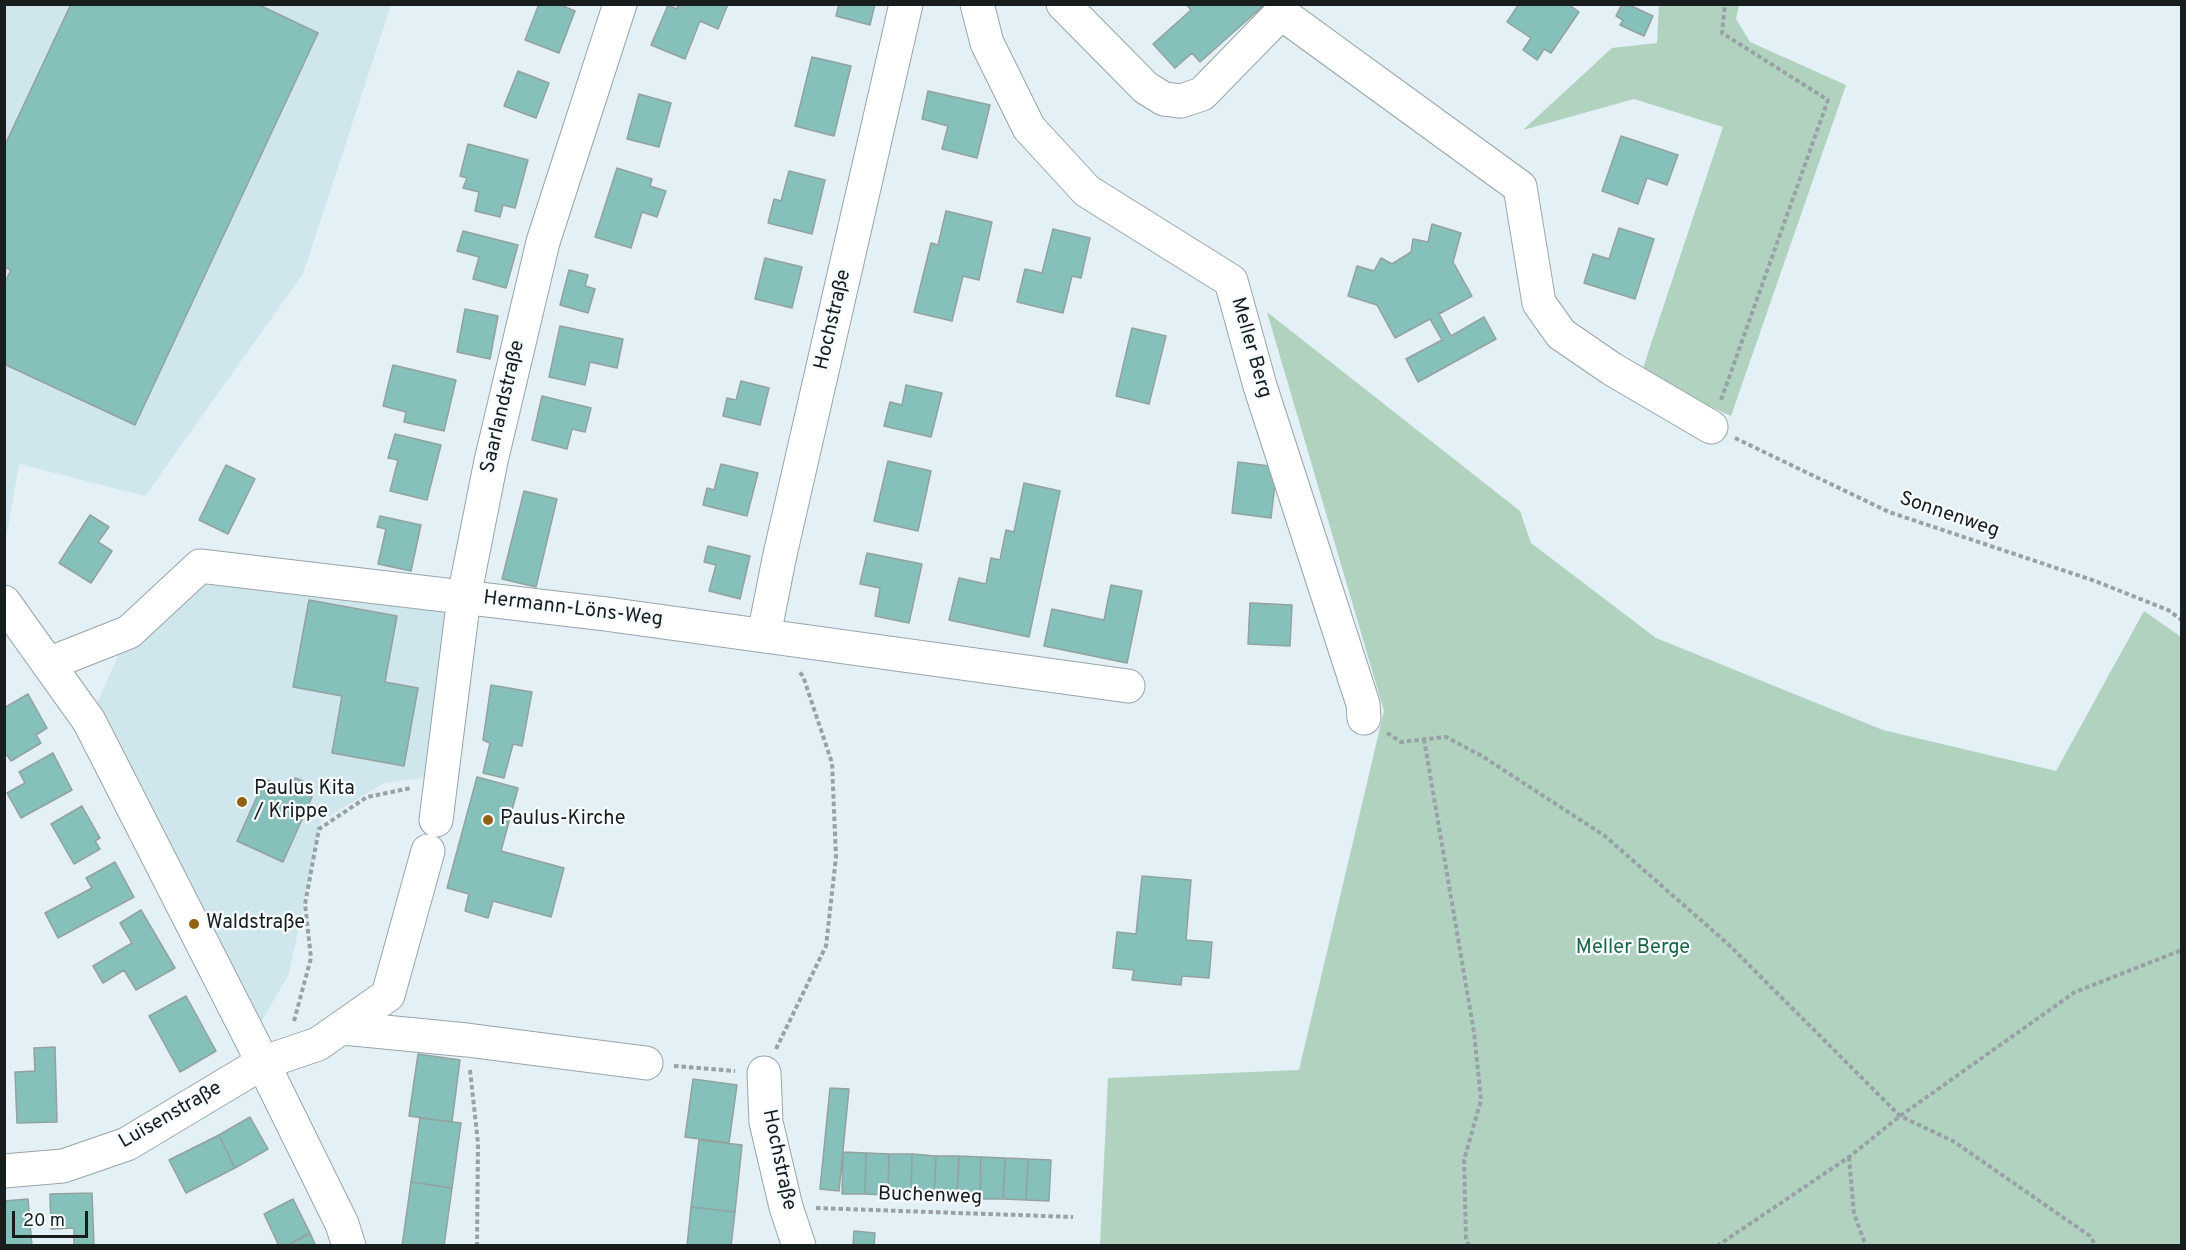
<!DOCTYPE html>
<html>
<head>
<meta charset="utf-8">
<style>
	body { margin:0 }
	#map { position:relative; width:2186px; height:1250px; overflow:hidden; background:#e3f0f5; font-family:Overpass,sans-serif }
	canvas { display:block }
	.frame { position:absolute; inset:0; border:6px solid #171c1d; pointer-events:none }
	.scale { position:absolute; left:12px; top:1211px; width:76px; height:27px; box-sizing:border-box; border:3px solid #171c1d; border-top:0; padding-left:8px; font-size:18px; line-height:21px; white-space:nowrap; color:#171c1d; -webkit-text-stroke:4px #f6fcfe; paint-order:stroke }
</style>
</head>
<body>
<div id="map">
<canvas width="2186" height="1250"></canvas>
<div class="frame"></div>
<div class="scale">20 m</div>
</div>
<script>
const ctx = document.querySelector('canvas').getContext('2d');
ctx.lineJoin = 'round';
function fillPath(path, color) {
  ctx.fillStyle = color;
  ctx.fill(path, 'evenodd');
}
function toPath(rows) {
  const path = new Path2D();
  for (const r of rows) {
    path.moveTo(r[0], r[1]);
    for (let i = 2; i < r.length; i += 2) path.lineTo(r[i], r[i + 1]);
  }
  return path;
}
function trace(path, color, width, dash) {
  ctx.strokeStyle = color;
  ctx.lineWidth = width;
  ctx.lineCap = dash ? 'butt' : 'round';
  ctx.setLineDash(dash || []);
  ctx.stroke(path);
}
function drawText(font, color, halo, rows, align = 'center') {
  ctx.font = font + ' Overpass,sans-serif';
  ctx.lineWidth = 4.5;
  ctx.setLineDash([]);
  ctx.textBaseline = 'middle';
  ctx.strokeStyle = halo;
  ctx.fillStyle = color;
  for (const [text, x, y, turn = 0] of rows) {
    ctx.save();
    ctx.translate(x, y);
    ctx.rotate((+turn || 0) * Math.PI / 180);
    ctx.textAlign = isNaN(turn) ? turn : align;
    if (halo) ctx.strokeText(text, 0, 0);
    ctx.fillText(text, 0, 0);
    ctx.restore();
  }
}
const built = toPath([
	[4,5,391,5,303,274,145,496,19,464,6,540,4,539],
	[200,566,464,597,443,775,384,783,321,821,289,974,251,1039,89,721,129,632]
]);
const green = toPath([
	[1659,5,1739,5,1736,19,1750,42,1846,85,1731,416,1641,374,1723,127,1634,99,1523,130,1612,48,1657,43],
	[1267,312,1520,511,1531,543,1656,638,1883,730,2056,771,2144,611,2181,637,2181,1245,1100,1245,1108,1078,1299,1070,1384,711]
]);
const building = toPath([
	[71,4,257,4,318,33,135,425,4,364,4,284,11,270,4,267,4,147,71,4],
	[539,4,558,4,575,11,559,53,525,40,539,4],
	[678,4,728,4,718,29,700,21,685,59,651,45,668,5,677,9,678,4],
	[839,4,875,4,870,25,836,16,839,4],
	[1186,4,1261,4,1263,6,1200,62,1192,53,1175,68,1153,44,1191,10,1186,4],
	[1519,4,1568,4,1579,12,1551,53,1544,49,1537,60,1523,50,1531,38,1507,22,1519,4],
	[1622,4,1627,4,1653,16,1644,36,1620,25,1623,20,1616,16,1622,4],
	[812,57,851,66,834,136,795,126,812,57],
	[518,71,549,83,536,118,504,106,518,71],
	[928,91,990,105,977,158,942,149,948,126,922,119,928,91],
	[639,94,671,103,659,147,627,139,639,94],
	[1621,136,1678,155,1667,185,1647,178,1638,204,1602,191,1621,136],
	[468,144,528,160,515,208,503,205,500,217,475,211,479,192,463,188,467,178,460,176,468,144],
	[617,168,652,179,650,186,666,191,657,217,642,212,631,248,595,237,617,168],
	[789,171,825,180,812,234,768,223,774,199,781,201,789,171],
	[946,211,992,222,979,280,963,276,952,321,914,312,931,243,938,245,946,211],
	[1432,224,1461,233,1453,262,1472,296,1439,314,1451,336,1484,317,1496,339,1418,382,1406,359,1442,340,1430,319,1395,338,1377,305,1348,296,1357,266,1374,271,1381,258,1392,264,1411,252,1413,239,1428,242,1432,224],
	[1619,228,1654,239,1635,299,1584,283,1593,254,1609,259,1619,228],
	[1053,229,1090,238,1081,278,1072,276,1063,313,1017,302,1025,269,1042,273,1053,229],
	[463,231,518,245,506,288,473,279,479,257,457,251,463,231],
	[765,258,802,267,792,308,755,299,765,258],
	[569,270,588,275,585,286,595,289,588,313,560,305,569,270],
	[465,309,498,316,490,359,457,352,465,309],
	[560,326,623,339,617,368,590,362,585,385,549,377,560,326],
	[1132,328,1166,336,1149,404,1116,396,1132,328],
	[393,365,456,380,444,431,404,422,406,412,383,406,393,365],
	[741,381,769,388,760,425,723,416,727,398,736,400,741,381],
	[906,385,942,393,931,437,884,426,890,402,902,405,906,385],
	[542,396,591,408,585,432,572,429,567,449,532,440,542,396],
	[395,434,441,445,427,500,390,491,398,460,388,458,395,434],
	[888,461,931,471,918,531,874,521,888,461],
	[1238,462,1277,467,1271,518,1232,513,1238,462],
	[721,464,758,473,747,516,703,505,707,488,714,490,721,464],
	[226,465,255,479,228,534,199,520,226,465],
	[1024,483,1060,491,1029,637,949,620,959,578,986,584,991,558,1000,560,1006,530,1014,532,1024,483],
	[524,491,557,499,536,587,502,579,524,491],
	[90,515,109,527,98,542,112,551,91,583,59,563,90,515],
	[380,516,421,525,411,571,378,564,386,529,377,527,380,516],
	[708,546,750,556,740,599,709,591,716,565,704,562,708,546],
	[867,553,922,564,909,623,875,616,880,588,860,584,867,553],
	[1111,585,1142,591,1127,663,1044,646,1052,609,1104,620,1111,585],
	[309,600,397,616,385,682,418,688,404,766,332,753,342,696,293,687,309,600],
	[1250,603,1292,605,1290,646,1248,644,1250,603],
	[491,685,532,692,522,746,513,744,504,778,483,773,490,743,483,740,491,685],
	[28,694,47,728,36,735,41,743,11,761,7,755,4,757,4,708,28,694],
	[53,753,72,790,21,818,7,793,25,783,19,772,53,753],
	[477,777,518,788,501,851,564,868,551,917,493,901,488,918,465,911,469,894,447,888,477,777],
	[295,778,303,781,298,791,312,797,283,862,237,841,265,779,290,790,295,778],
	[82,806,100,838,95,841,100,849,74,864,51,824,82,806],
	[115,862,134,897,58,938,45,913,92,888,86,878,115,862],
	[1142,876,1191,880,1186,940,1212,942,1209,978,1182,976,1181,985,1132,980,1134,970,1113,968,1117,932,1136,934,1142,876],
	[141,910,175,968,136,990,124,970,103,983,93,966,132,943,120,923,141,910],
	[186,996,216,1051,180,1072,149,1016,186,996],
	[55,1047,57,1122,17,1123,15,1072,35,1071,34,1048,55,1047],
	[418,1054,460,1060,452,1122,409,1116,418,1054],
	[693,1079,737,1085,729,1143,685,1137,693,1079],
	[830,1088,849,1089,839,1191,820,1189,830,1088],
	[250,1117,268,1149,235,1168,219,1135,250,1117],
	[420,1118,461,1123,452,1188,411,1182,420,1118],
	[219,1135,235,1168,186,1193,169,1160,219,1135],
	[699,1140,742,1145,735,1212,691,1207,699,1140],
	[843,1152,866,1153,865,1194,842,1194,843,1152],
	[866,1153,889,1154,888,1195,865,1194,866,1153],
	[889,1154,912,1154,911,1196,888,1195,889,1154],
	[912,1154,936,1156,934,1197,911,1196,912,1154],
	[936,1156,959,1156,957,1198,934,1197,936,1156],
	[959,1156,981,1157,980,1199,957,1198,959,1156],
	[981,1157,1005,1158,1003,1199,980,1199,981,1157],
	[1005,1158,1028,1159,1026,1200,1003,1199,1005,1158],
	[1028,1159,1051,1160,1049,1201,1026,1200,1028,1159],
	[411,1182,452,1188,444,1246,402,1246,411,1182],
	[92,1193,94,1246,74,1246,74,1228,51,1229,50,1194,92,1193],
	[28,1199,32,1246,4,1246,4,1201,28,1199],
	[293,1199,310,1233,286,1246,279,1246,264,1214,293,1199],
	[691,1207,735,1212,731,1246,687,1246,691,1207],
	[854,1231,875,1233,874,1246,853,1246,854,1231],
	[310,1233,316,1246,286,1246,310,1233]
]);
const path = toPath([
	[1721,400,1828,100,1722,33,1725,4],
	[1735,438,1889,512,2095,581,2168,610,2182,620],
	[1387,733,1401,742,1446,737,1482,756,1605,836,1728,944,1900,1116,1953,1141,2090,1236,2096,1246],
	[1424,739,1474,1032,1481,1100,1464,1160,1466,1239,1469,1246],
	[294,1021,311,958,305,904,319,829,367,797,411,788],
	[776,1049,826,946,836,857,832,763,803,676,798,671],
	[674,1066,735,1071],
	[470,1070,478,1143,477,1246],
	[1849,1157,1854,1214,1866,1246],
	[816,1208,1073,1217],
	[1717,1246,1849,1157,1900,1116,2075,992,2182,950]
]);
const minor = toPath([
	[977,4,987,43,1029,128,1087,191,1231,281,1260,386,1363,704,1364,718],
	[1063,4,1146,88,1164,99,1181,101,1202,94,1281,13,1520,187,1539,303,1561,334,1612,369,1711,427],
	[4,602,89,721,251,1039,342,1224,349,1246],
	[764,635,779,559,906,4],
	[48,664,129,632,200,566,606,614,1128,686],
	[436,820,464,597,491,461,543,242,620,4],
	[343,1028,467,1040,646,1063],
	[764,1073,766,1122,786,1207,799,1246],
	[4,1171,63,1166,127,1144,262,1063,318,1044,388,995,428,851]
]);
const markers = [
	[242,802,6,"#936113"],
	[488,820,6,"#936113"],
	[194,924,6,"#936113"]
];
const streetNames = [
	["Hochstraße",834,320,-77],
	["Meller Berg",1250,348,74],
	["Saarlandstraße",504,407,-77],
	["Sonnenweg",1949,516,19],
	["Hermann-Löns-Weg",573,610,7],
	["Luisenstraße",171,1116,-30],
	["Hochstraße",778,1160,78],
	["Buchenweg",930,1197,2]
];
const poiNames = [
	["Paulus Kita",254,790],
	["/ Krippe",254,813],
	["Paulus-Kirche",500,820],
	["Waldstraße",206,924]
];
const parkNames = [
	["Meller Berge",1633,949]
];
fillPath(built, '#d0e6ed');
fillPath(green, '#b0d2bf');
fillPath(building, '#85c0bb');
trace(building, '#93a19f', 1.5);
trace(minor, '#98a5a9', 35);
trace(path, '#98a2a6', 4, [4.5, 3]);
trace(minor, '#fff', 33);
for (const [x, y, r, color] of markers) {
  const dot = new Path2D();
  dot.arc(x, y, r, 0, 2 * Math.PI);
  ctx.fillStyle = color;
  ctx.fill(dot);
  trace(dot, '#f6fcfe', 2);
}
drawText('20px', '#171c1d', '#f6fcfe', streetNames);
drawText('20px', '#171c1d', '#f6fcfe', poiNames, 'left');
drawText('20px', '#196645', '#f6fcfe', parkNames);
</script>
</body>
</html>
